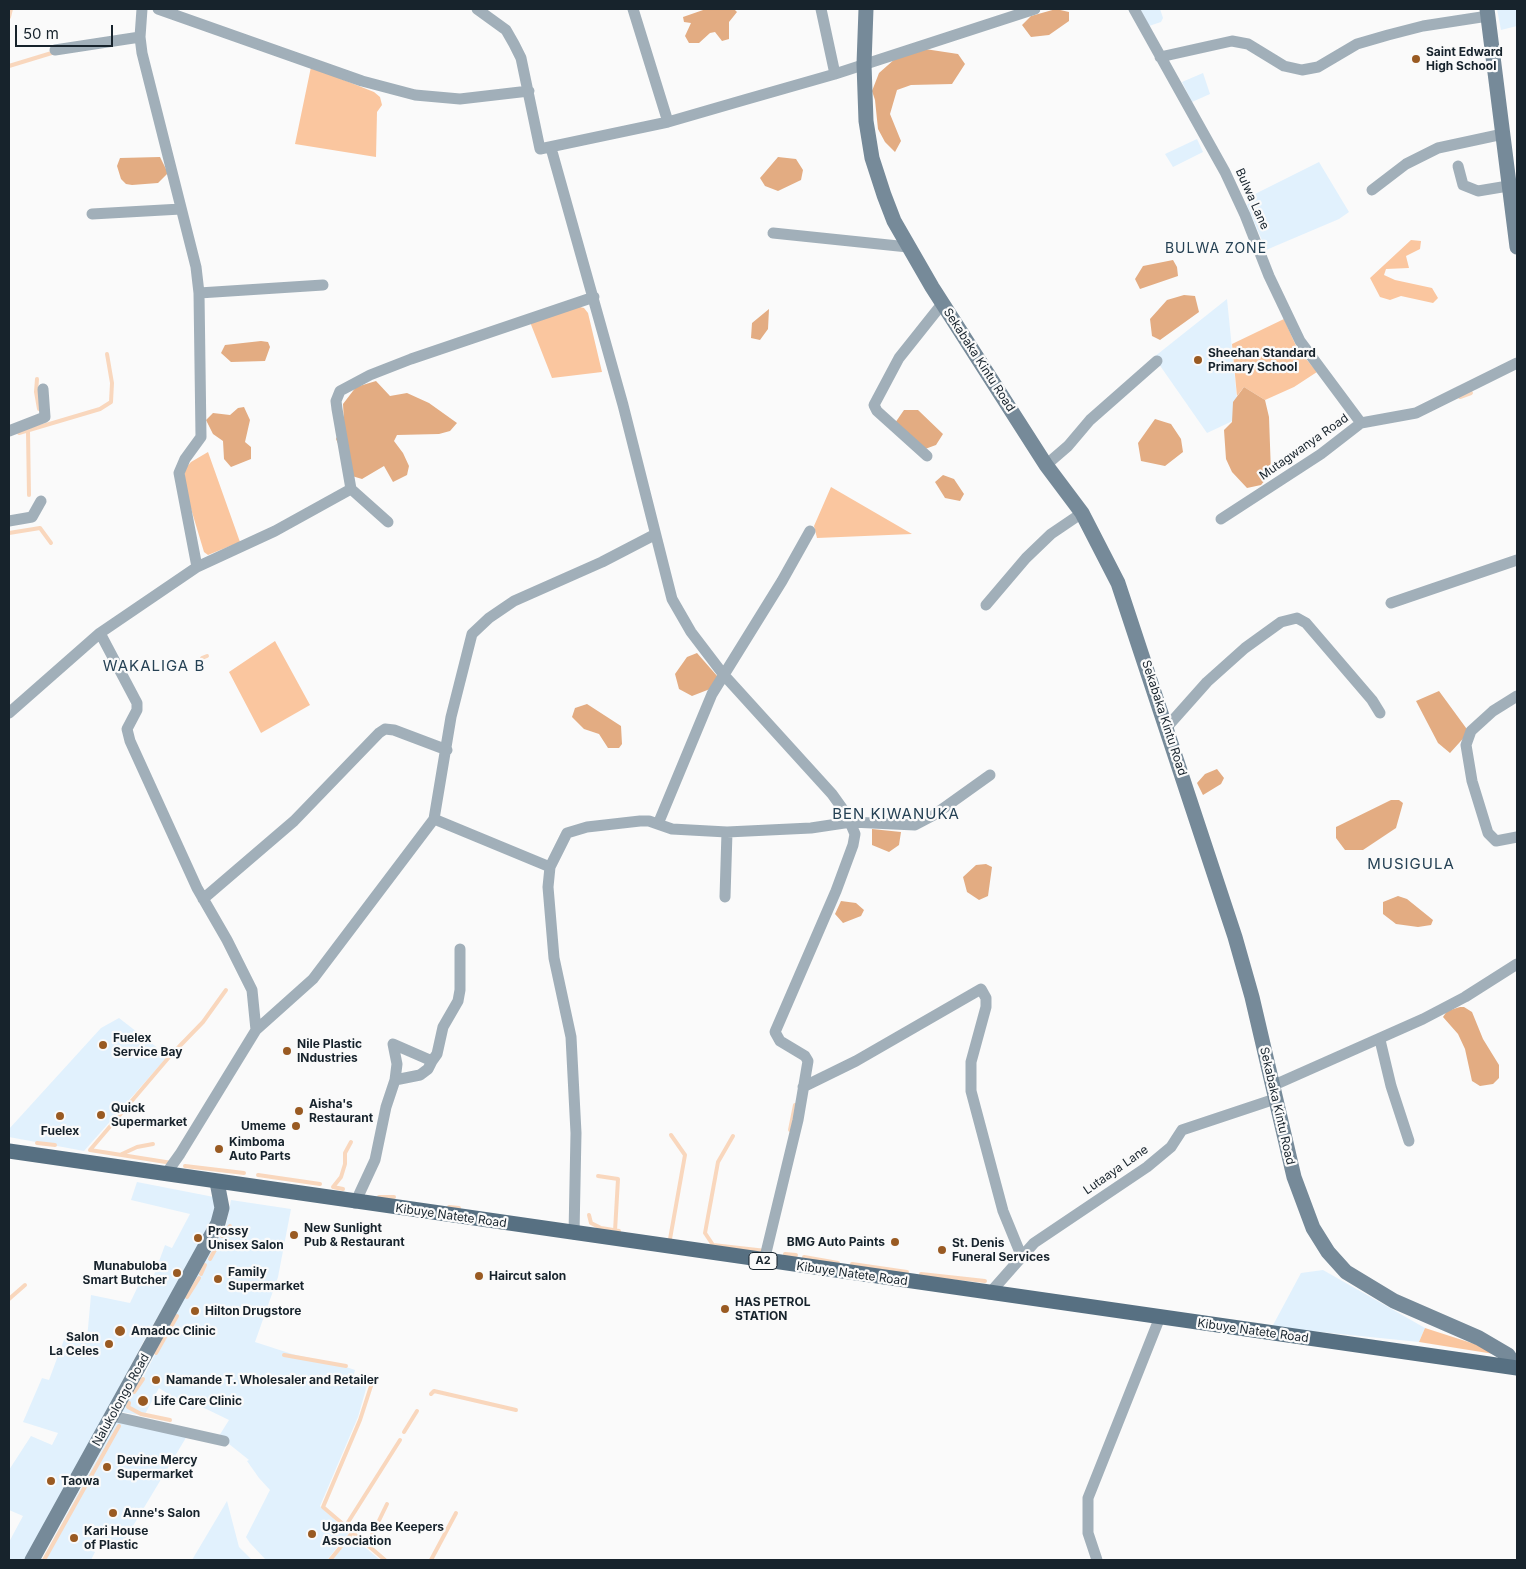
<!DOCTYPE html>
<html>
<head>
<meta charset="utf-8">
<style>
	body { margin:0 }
	#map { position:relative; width:1526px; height:1569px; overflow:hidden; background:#fafafa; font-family:Inter,sans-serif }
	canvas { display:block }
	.frame { position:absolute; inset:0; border:10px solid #17232c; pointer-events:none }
	.scale { position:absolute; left:15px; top:25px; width:98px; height:22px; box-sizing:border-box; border:2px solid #17232c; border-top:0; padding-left:6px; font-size:15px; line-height:18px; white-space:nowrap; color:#17232c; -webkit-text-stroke:4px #fafafa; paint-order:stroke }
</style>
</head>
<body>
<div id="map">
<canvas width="1526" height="1569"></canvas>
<div class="frame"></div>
<div class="scale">50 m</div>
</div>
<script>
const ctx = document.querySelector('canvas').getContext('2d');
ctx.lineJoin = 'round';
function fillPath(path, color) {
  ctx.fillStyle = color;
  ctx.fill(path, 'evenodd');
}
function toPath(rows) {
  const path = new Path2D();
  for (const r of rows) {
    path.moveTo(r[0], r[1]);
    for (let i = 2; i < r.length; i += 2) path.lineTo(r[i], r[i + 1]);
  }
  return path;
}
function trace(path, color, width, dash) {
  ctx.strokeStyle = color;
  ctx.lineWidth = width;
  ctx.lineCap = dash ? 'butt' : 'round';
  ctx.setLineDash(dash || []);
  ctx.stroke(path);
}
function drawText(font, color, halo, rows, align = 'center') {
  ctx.font = font + ' Inter,sans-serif';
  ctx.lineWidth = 4.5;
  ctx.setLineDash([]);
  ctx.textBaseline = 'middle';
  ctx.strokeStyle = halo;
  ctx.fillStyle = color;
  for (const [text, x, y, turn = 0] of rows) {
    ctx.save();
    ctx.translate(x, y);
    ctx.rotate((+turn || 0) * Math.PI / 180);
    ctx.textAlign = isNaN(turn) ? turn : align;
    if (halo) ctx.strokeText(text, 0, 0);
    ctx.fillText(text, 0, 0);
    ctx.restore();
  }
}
const built = toPath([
	[1140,9,1160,9,1163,18,1161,22,1149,26],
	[1497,9,1517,9,1517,26,1501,30],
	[1203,73,1210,94,1192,102,1182,82],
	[1197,139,1203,152,1173,167,1165,154],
	[1319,162,1349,212,1339,219,1266,250,1247,205,1255,194],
	[1227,299,1239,418,1207,433,1154,357],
	[119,1018,168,1056,84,1151,9,1137,9,1129,101,1028],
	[137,1182,219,1198,215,1219,147,1335,27,1560,9,1560,9,1542,23,1516,9,1510,9,1470,31,1436,52,1445,58,1433,23,1422,42,1378,49,1380,65,1337,87,1339,91,1295,130,1303,140,1282,150,1286,165,1245,172,1248,190,1214,131,1200],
	[231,1200,291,1209,278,1277,255,1342,292,1354,337,1364,355,1370,353,1378,368,1382,358,1417,320,1506,349,1533,327,1560,266,1560,250,1543,246,1537,270,1490,259,1478,247,1461,249,1460,219,1436,229,1420,198,1405,193,1410,159,1388,144,1416,122,1412,141,1377,143,1378,189,1287,226,1225],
	[1323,1270,1425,1328,1419,1342,1272,1327,1301,1273],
	[117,1421,187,1436,121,1546,99,1536,91,1550,95,1552,91,1560,42,1560],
	[227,1501,239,1547,252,1560,192,1560],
	[353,1537,380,1560,331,1560]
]);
const green = toPath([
	[311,67,374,92,380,97,382,105,377,112,376,157,295,144],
	[1411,240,1421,241,1420,249,1406,256,1409,268,1386,269,1384,275,1395,280,1432,288,1438,298,1433,303,1401,296,1390,300,1380,297,1370,278],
	[576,306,584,308,588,313,602,372,552,378,530,322],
	[1284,319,1297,348,1317,372,1294,387,1265,400,1244,387,1237,396,1232,344],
	[208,452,240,542,208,555,204,552,186,492,184,470,191,462],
	[831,487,912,534,817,538,814,526],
	[275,641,310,705,261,733,229,672],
	[1425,1328,1487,1348,1494,1354,1419,1342]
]);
const forest = toPath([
	[706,9,734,9,737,12,729,22,729,39,722,41,715,32,710,33,699,43,689,43,685,36,691,23,684,22,683,17],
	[1056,9,1069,12,1069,21,1049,35,1031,37,1022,25,1031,16],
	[925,49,958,54,965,64,952,84,911,85,897,90,890,114,901,141,895,152,885,142,878,129,875,100,872,91,879,73,896,58],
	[160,157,168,173,158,183,132,185,126,184,121,179,117,166,120,158],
	[778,157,796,159,803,170,801,180,778,191,765,186,760,178],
	[1173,260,1177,267,1178,276,1140,289,1135,279,1143,266],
	[1184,295,1195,296,1199,312,1160,340,1152,336,1150,319,1167,300],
	[769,309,768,329,760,340,751,338,752,323],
	[261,341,268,342,270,347,265,361,231,362,221,353,225,345],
	[376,381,390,396,407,393,429,403,457,423,450,431,439,434,397,435,394,441,403,453,409,466,407,475,393,482,384,466,362,479,352,476,336,439,344,421,343,404,356,387],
	[1244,387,1265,400,1269,417,1271,473,1261,485,1247,488,1232,472,1226,459,1224,430,1232,422,1233,402],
	[244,407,250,420,245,442,251,447,251,459,231,467,224,459,223,441,213,434,206,420,213,413,230,415,238,408],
	[904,410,918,410,943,434,936,445,925,449,895,423],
	[1155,419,1171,424,1181,439,1183,452,1165,466,1141,461,1138,443],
	[943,475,954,479,964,494,960,501,945,498,935,482],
	[697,653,718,677,710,689,692,696,679,689,675,674,687,657],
	[1439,691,1469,732,1450,753,1438,743,1416,701],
	[587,704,621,726,622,744,619,748,608,748,599,734,584,729,572,717,575,708],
	[1217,769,1224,778,1221,784,1203,795,1197,783,1205,774],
	[1391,800,1399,800,1403,803,1396,828,1363,850,1345,850,1336,838,1336,827],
	[872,829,901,832,899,845,889,852,872,845],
	[986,864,992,867,988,896,979,900,967,892,963,877,976,865],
	[1398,896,1407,899,1433,920,1431,925,1418,927,1396,924,1383,914,1383,902],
	[841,901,856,903,864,910,861,916,843,923,835,914],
	[1460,1007,1464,1007,1472,1012,1483,1039,1499,1065,1499,1078,1493,1084,1480,1086,1472,1081,1465,1049,1458,1034,1443,1017,1447,1011]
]);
const stream = toPath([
	[9,17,11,9],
	[9,66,55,52],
	[37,379,36,392,39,409],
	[1460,397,1471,393],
	[28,431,29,495],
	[19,433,100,409,111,402,112,383,107,354],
	[9,533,40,528,51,543],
	[202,658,207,656],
	[790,1130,795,1105],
	[733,1136,718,1162,705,1233,713,1245,766,1251],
	[37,1143,55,1145],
	[90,1150,170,1056,203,1022,226,990],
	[90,1150,172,1163],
	[122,1154,137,1147,153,1144],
	[185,1166,244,1173],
	[258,1175,320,1184],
	[598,1176,618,1179,615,1231],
	[343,1189,333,1187,341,1177,345,1164,345,1153,351,1142],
	[379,1197,394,1197],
	[449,1207,459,1208],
	[589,1215,591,1223,601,1228,619,1231],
	[222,1236,230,1226],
	[670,1239,685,1155,671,1135],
	[785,1254,796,1255],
	[804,1257,838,1263],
	[210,1259,216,1248],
	[852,1264,907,1272],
	[201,1274,205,1265],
	[921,1274,985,1281],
	[187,1297,199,1278],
	[9,1299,25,1285],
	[156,1353,177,1316],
	[284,1355,346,1366],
	[372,1383,360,1420,323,1507,385,1560],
	[134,1392,143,1379],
	[431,1394,434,1391,516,1410],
	[129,1403,128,1407,141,1414,170,1420],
	[404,1432,417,1411],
	[345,1527,400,1440],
	[363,1542,371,1537,387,1504],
	[44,1560,119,1426],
	[330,1560,352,1533],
	[431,1560,456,1513]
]);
const street = toPath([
	[142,9,140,37,142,53,196,267,199,293,201,437,185,459,179,473,197,567],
	[158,9,362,81,415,95,460,99,529,91],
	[477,9,506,30,514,44,521,58,540,149,668,122,744,100,835,74,1035,9],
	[633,9,668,122],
	[821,9,835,74],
	[1134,9,1225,172,1245,215,1269,276,1300,341,1361,423],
	[55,50,140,37],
	[1160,57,1232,41,1248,44,1284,66,1302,70,1318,67,1357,44,1388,35,1423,26,1488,16],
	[551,148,623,405,672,599,691,632,723,674,832,794,847,815,855,834,853,845,836,891,775,1032,780,1041,805,1056,808,1061,798,1120,764,1261],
	[1458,166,1463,185,1478,191,1508,186],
	[1372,190,1406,164,1438,148,1503,134],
	[92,214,181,209],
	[773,233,908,247],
	[199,293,323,285],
	[9,431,45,417,43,389],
	[927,456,877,411,874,405,899,358,942,304],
	[1046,465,1068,446,1090,420,1157,361],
	[351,489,388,522],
	[1221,519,1321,454,1361,423,1416,413,1517,363],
	[9,521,32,517,41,501],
	[1391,603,1517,560],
	[986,605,1026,558,1051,534,1082,513],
	[100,633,137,703,137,710,127,729,130,741,197,888,227,940,252,990,256,1030],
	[1517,696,1493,711,1471,731,1466,745,1472,781,1488,833,1496,841,1517,837],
	[9,713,100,633,197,567,275,531,351,489,337,409,336,401,340,391,370,375,411,359,594,297],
	[1167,727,1207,682,1245,648,1281,622,1297,618,1306,623,1372,700,1380,713],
	[434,819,550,867],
	[658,824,712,694,782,581,810,531],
	[725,897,727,832],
	[203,899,294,821,379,733,385,729,394,730,447,750],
	[1380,1040,1391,1086,1409,1141],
	[432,1061,437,1054,443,1027,458,1001,460,990,460,949],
	[1272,1086,1423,1019,1465,997,1517,964],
	[803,1087,856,1061,981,989,986,998,986,1007,971,1062,971,1091,1003,1211,1021,1255],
	[165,1175,180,1154,256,1030,313,979,434,819,451,717,472,634,489,618,514,601,602,562,654,535],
	[355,1203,375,1160,386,1107,395,1080,397,1064,393,1044,432,1061,428,1069,420,1075,395,1080],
	[574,1234,576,1133,571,1037,554,958,548,887,550,867,567,833,587,827,640,821,649,821,672,829,727,832,811,828,851,822,915,825,934,815,990,775],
	[989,1294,1034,1243,1147,1167,1171,1147,1182,1130,1275,1099],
	[112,1416,224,1441],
	[1097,1560,1088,1533,1088,1498,1160,1317]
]);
const secondary = toPath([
	[866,9,864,64,866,121,872,158,884,195,894,221,932,287,1046,465,1082,513,1118,583,1235,937,1252,997,1294,1177,1313,1228,1328,1252,1346,1272,1394,1301,1479,1338,1508,1355,1512,1361,1507,1366],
	[1487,9,1517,247],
	[32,1560,218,1223,222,1208,217,1182]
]);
const primary = toPath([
	[9,1151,1517,1368]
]);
const markers = [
	[1416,59,5,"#995a22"],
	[1198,360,5,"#995a22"],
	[103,1045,5,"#995a22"],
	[287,1051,5,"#995a22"],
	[299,1111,5,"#995a22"],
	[101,1115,5,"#995a22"],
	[60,1116,5,"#995a22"],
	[296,1126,5,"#995a22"],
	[219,1149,5,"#995a22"],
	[294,1235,5,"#995a22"],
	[198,1238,5,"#995a22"],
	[895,1242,5,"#995a22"],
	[942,1250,5,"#995a22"],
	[177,1273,5,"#995a22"],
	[479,1276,5,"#995a22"],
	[218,1279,5,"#995a22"],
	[725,1309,5,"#995a22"],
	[195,1311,5,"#995a22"],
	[120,1331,6,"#995a22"],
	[109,1344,5,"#995a22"],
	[156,1380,5,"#995a22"],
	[143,1401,6,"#995a22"],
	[107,1467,5,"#995a22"],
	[51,1481,5,"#995a22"],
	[113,1513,5,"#995a22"],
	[312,1534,5,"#995a22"],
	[74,1538,5,"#995a22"]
];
const shields = [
	[763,1261,28]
];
const shieldNames = [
	["A2",763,1261]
];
const poiNames = [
	["Saint Edward",1426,52],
	["High School",1426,66],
	["Sheehan Standard",1208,353],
	["Primary School",1208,367],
	["Fuelex",113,1038],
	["Service Bay",113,1052],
	["Nile Plastic",297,1044],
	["INdustries",297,1058],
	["Aisha's",309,1104],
	["Restaurant",309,1118],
	["Quick",111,1108],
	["Supermarket",111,1122],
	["Umeme",286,1126,"right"],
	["Fuelex",60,1131,"center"],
	["Kimboma",229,1142],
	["Auto Parts",229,1156],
	["New Sunlight",304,1228],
	["Pub & Restaurant",304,1242],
	["Prossy",208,1231],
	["Unisex Salon",208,1245],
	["BMG Auto Paints",885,1242,"right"],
	["St. Denis",952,1243],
	["Funeral Services",952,1257],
	["Munabuloba",167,1266,"right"],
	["Smart Butcher",167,1280,"right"],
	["Family",228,1272],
	["Supermarket",228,1286],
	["Haircut salon",489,1276],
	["HAS PETROL",735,1302],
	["STATION",735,1316],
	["Hilton Drugstore",205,1311],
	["Amadoc Clinic",131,1331],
	["Salon",99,1337,"right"],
	["La Celes",99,1351,"right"],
	["Namande T. Wholesaler and Retailer",166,1380],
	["Life Care Clinic",154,1401],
	["Devine Mercy",117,1460],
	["Supermarket",117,1474],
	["Taowa",61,1481],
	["Anne's Salon",123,1513],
	["Uganda Bee Keepers",322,1527],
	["Association",322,1541],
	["Kari House",84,1531],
	["of Plastic",84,1545]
];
const streetNames = [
	["Bulwa Lane",1252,199,66],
	["Sekabaka Kintu Road",979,360,57],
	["Mutagwanya Road",1304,447,-35],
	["Sekabaka Kintu Road",1164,718,72],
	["Sekabaka Kintu Road",1277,1106,77],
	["Lutaaya Lane",1116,1170,-35],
	["Kibuye Natete Road",451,1216,8],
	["Kibuye Natete Road",852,1274,8],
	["Kibuye Natete Road",1253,1331,8],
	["Nalukolongo Road",121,1400,-61]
];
const neighbourhoodNames = [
	["BULWA ZONE",1216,249]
];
const quarterNames = [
	["WAKALIGA B",154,666],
	["BEN KIWANUKA",896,814],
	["MUSIGULA",1411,864]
];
fillPath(built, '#e1f1fd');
fillPath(green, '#fac69f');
fillPath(forest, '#e3ac82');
trace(stream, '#f9d7bd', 4);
trace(street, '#a1afb9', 11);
trace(secondary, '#768a99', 15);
trace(primary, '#577082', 15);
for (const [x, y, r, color] of markers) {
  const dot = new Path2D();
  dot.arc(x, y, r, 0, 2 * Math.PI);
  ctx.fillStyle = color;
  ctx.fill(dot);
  trace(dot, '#fafafa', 2);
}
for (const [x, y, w] of shields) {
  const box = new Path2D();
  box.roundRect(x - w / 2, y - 8.5, w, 17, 4);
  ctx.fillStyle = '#fafafa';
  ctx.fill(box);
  trace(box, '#17232c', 1);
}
drawText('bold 11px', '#17232c', null, shieldNames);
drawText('bold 12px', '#17232c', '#fafafa', poiNames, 'left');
drawText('12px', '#17232c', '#fafafa', streetNames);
ctx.letterSpacing = '1px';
drawText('14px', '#254154', '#fafafa', neighbourhoodNames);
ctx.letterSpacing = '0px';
ctx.letterSpacing = '1px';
drawText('15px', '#254154', '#fafafa', quarterNames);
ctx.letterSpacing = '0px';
</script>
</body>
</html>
